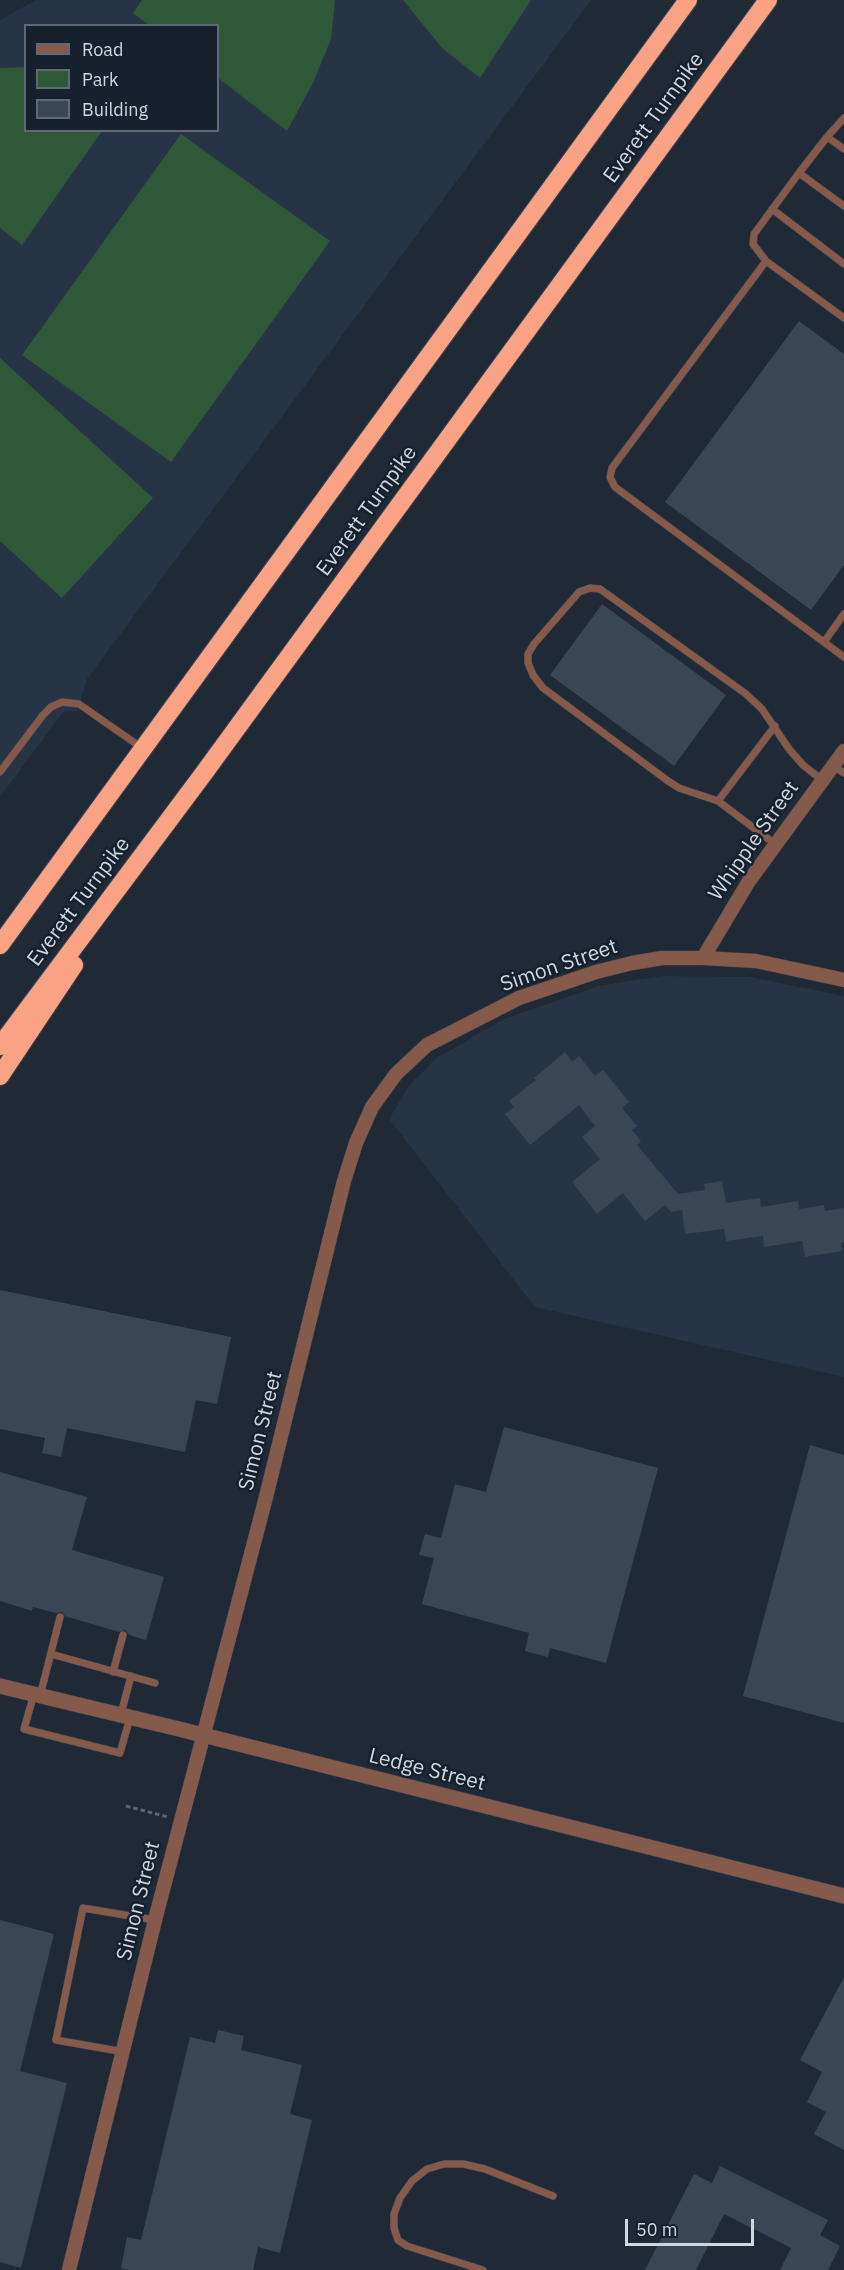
<!DOCTYPE html>
<html>
<head>
<meta charset="utf-8">
<style>
	body { margin:0 }
	#map { position:relative; width:844px; height:2270px; overflow:hidden; background:#202a37; font-family:"IBM Plex Sans",sans-serif }
	canvas { display:block }
	.legend { position:absolute; left:24px; top:24px; width:195px; height:108px; box-sizing:border-box; background:#17202d; border:2px solid #616974; margin:0; padding:8px 10px; list-style:none; font-size:18px; color:#d0d7df }
	.legend li { display:flex; align-items:center; gap:12px; height:30px }
	.legend b { width:30px; border:2px solid #616974 }
	.scale { position:absolute; left:625px; top:2219px; width:129px; height:27px; box-sizing:border-box; border:3px solid #d0d7df; border-top:0; padding-left:8px; font-size:18px; line-height:21px; white-space:nowrap; color:#d0d7df; -webkit-text-stroke:4px #17202d; paint-order:stroke }
</style>
</head>
<body>
<div id="map">
<canvas width="844" height="2270"></canvas>
<ul class="legend">
<li><b style="height:8px;background:#865a4b"></b>Road</li>
<li><b style="height:16px;background:#2f5839"></b>Park</li>
<li><b style="height:16px;background:#3b4654"></b>Building</li>
</ul>
<div class="scale">50 m</div>
</div>
<script>
const ctx = document.querySelector('canvas').getContext('2d');
ctx.lineJoin = 'round';
function fillPath(path, color) {
  ctx.fillStyle = color;
  ctx.fill(path, 'evenodd');
}
function toPath(rows) {
  const path = new Path2D();
  for (const r of rows) {
    path.moveTo(r[0], r[1]);
    for (let i = 2; i < r.length; i += 2) path.lineTo(r[i], r[i + 1]);
  }
  return path;
}
function trace(path, color, width, dash) {
  ctx.strokeStyle = color;
  ctx.lineWidth = width;
  ctx.lineCap = dash ? 'butt' : 'round';
  ctx.setLineDash(dash || []);
  ctx.stroke(path);
}
function drawText(font, color, halo, rows, align = 'center') {
  ctx.font = font + ' "IBM Plex Sans",sans-serif';
  ctx.lineWidth = 5;
  ctx.setLineDash([]);
  ctx.textBaseline = 'middle';
  ctx.strokeStyle = halo;
  ctx.fillStyle = color;
  for (const [text, x, y, turn = 0] of rows) {
    ctx.save();
    ctx.translate(x, y);
    ctx.rotate((+turn || 0) * Math.PI / 180);
    ctx.textAlign = isNaN(turn) ? turn : align;
    if (halo) ctx.strokeText(text, 0, 0);
    ctx.fillText(text, 0, 0);
    ctx.restore();
  }
}
const built = toPath([
	[36,0,591,0,87,679,77,711,63,712,0,797,0,20],
	[26,26,218,26,218,130,26,130],
	[662,976,750,977,844,996,844,1377,535,1307,389,1119,409,1086,437,1058,504,1019,599,986]
]);
const green = toPath([
	[142,0,335,0,331,39,313,83,287,131,218,78,218,26,149,25,133,13],
	[403,0,531,0,480,78,442,48],
	[25,67,26,130,102,131,22,245,0,228,0,68],
	[181,134,330,241,171,462,22,355],
	[0,358,153,498,62,598,0,541]
]);
const building = toPath([
	[799,321,844,354,844,565,811,610,665,502],
	[602,604,726,695,674,766,550,675],
	[565,1052,572,1062,579,1056,595,1076,603,1070,629,1102,622,1108,637,1126,632,1130,641,1141,637,1145,678,1194,705,1190,704,1184,722,1181,726,1203,760,1198,761,1207,798,1201,799,1209,824,1205,825,1211,844,1208,844,1242,841,1243,842,1251,805,1257,802,1241,764,1247,763,1236,726,1241,724,1229,685,1234,682,1210,671,1212,665,1205,645,1221,623,1193,597,1214,572,1182,600,1159,582,1137,595,1126,579,1105,530,1145,505,1114,514,1107,509,1101,536,1080,534,1078],
	[0,1290,231,1337,217,1404,196,1400,185,1452,67,1428,61,1457,42,1453,45,1438,0,1429],
	[504,1427,658,1468,606,1663,550,1648,548,1657,525,1651,529,1633,422,1604,434,1558,419,1555,425,1534,441,1538,455,1484,486,1492],
	[810,1445,844,1455,844,1723,743,1696],
	[0,1472,87,1497,72,1550,164,1577,146,1640,129,1635,125,1630,119,1632,65,1616,62,1612,56,1613,33,1607,32,1611,0,1601],
	[0,1920,54,1934,20,2071,67,2083,21,2268,0,2262],
	[844,1977,844,2150,814,2134,826,2112,807,2102,822,2072,800,2060],
	[218,2030,244,2036,241,2050,302,2065,290,2114,312,2120,280,2253,258,2247,253,2270,129,2270,121,2268,127,2237,141,2240,190,2037,215,2043],
	[720,2166,828,2220,820,2235,840,2246,828,2270,780,2270,791,2248,724,2214,696,2270,645,2270,694,2174,712,2183]
]);
const path = toPath([
	[126,1806,168,1817]
]);
const service = toPath([
	[844,118,827,137,844,149],
	[799,173,827,137],
	[844,206,799,173,754,234,753,244,766,261,844,318],
	[772,209,844,264],
	[766,261,612,468,610,477,615,487,844,657],
	[824,642,844,614],
	[833,766,844,773],
	[0,772,43,715,51,707,62,702,79,704,142,748],
	[718,801,775,726],
	[775,844,718,801,679,788,668,781,543,688,533,675,528,663,528,654,534,644,579,592,590,588,600,589,746,694,762,709,789,749,803,765,822,780],
	[51,1654,155,1683],
	[113,1672,123,1635],
	[34,1694,24,1729,120,1753,130,1718],
	[40,1696,60,1617],
	[121,1714,131,1676],
	[124,2052,56,2040,83,1908,155,1920],
	[483,2270,407,2246,398,2240,394,2228,394,2214,400,2198,412,2181,427,2169,444,2164,463,2164,485,2169,553,2196]
]);
const minor = toPath([
	[703,958,749,881,844,751],
	[69,2270,155,1920,266,1497,344,1181,356,1143,372,1107,396,1074,427,1045,519,998,596,972,632,963,662,958,703,958,756,961,844,980]
]);
const tertiary = toPath([
	[0,1686,179,1729,844,1896]
]);
const motorway = toPath([
	[0,945,688,0],
	[0,1046,204,773,768,0],
	[0,1076,74,965]
]);
const streetNames = [
	["Everett Turnpike",654,118,-54],
	["Everett Turnpike",367,511,-54],
	["Whipple Street",754,841,-55],
	["Everett Turnpike",79,902,-53],
	["Simon Street",559,966,-19],
	["Simon Street",261,1431,-76],
	["Ledge Street",427,1770,14],
	["Simon Street",139,1901,-76]
];
fillPath(built, '#263446');
fillPath(green, '#2f5839');
fillPath(building, '#3b4654');
trace(service, '#3c4652', 8);
trace(minor, '#3c4652', 15);
trace(tertiary, '#3c4652', 16);
trace(motorway, '#3c4652', 20);
trace(path, '#5d6671', 3, [4.5, 3]);
trace(service, '#865a4b', 7);
trace(minor, '#865a4b', 14);
trace(tertiary, '#865a4b', 15);
trace(motorway, '#f9a384', 18);
drawText('21px', '#d0d7df', '#17202d', streetNames);
</script>
</body>
</html>
